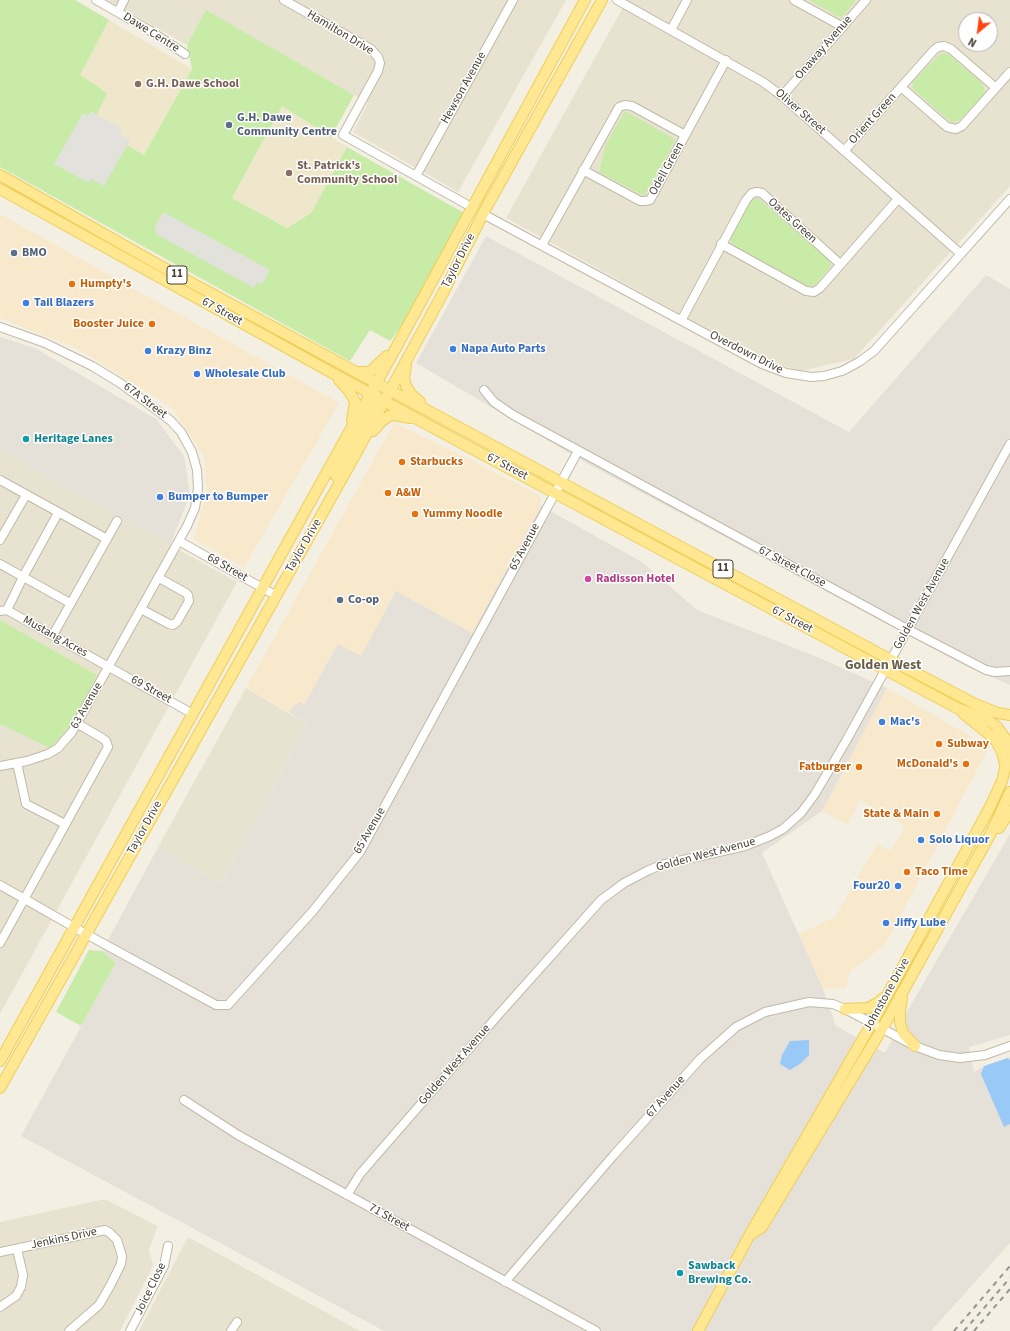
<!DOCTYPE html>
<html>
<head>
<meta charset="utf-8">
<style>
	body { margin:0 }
	#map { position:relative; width:1010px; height:1331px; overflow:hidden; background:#f3f0e3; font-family:"Source Sans 3",sans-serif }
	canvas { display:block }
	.north { position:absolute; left:958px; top:12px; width:40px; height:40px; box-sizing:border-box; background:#fff; border:1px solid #b5b3ad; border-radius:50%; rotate:209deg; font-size:11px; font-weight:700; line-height:16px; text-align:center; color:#464033 }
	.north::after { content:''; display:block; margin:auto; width:14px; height:18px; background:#ff460f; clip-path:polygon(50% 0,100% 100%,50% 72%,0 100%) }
</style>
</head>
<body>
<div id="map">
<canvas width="1010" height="1331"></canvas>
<div class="north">N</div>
</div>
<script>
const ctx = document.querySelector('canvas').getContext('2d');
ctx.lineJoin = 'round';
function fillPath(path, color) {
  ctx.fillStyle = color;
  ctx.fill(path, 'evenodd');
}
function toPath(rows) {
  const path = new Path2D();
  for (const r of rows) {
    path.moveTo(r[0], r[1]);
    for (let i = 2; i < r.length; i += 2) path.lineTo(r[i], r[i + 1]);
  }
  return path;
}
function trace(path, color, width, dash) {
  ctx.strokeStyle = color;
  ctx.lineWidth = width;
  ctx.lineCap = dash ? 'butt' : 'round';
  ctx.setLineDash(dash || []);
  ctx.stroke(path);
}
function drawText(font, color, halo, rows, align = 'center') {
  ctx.font = font + ' "Source Sans 3",sans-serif';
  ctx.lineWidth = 3;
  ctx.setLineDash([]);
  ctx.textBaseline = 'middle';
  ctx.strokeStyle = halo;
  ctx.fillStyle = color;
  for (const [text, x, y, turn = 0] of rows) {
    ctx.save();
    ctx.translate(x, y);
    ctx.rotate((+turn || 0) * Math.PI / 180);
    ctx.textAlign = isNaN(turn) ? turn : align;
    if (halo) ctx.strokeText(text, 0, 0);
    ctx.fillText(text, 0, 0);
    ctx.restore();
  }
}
const residential = toPath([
	[107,0,566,0,458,192,353,132,368,103,206,11,187,45],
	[627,0,1010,0,1010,186,854,359,801,371,766,361,506,218],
	[966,20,990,20,990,44,966,44],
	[0,450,237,582,0,1014],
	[246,688,307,724,221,884,157,849],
	[105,1199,158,1226,149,1249,153,1266,120,1331,0,1331,0,1222],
	[188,1237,360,1331,139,1331]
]);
const commercial = toPath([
	[0,214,339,403,244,568,194,539,207,491,204,456,172,408,80,350,0,318],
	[394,423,467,458,527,489,541,497,541,506,472,633,396,591,361,657,338,644,304,705,292,707,290,713,246,688],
	[887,688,989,747,885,945,850,972,846,988,823,989,798,934,835,917,877,844,891,851,905,826,860,800,848,825,822,811]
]);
const industrial = toPath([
	[486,236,849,432,986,275,1010,289,1010,685,962,664,588,464,416,363],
	[0,337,35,348,156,419,184,456,190,495,170,545,0,450],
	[541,506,642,562,697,610,815,656,887,688,822,811,762,853,823,989,836,1026,885,1053,905,1015,1010,834,1010,1035,969,1047,974,1072,984,1066,1010,1057,1010,1243,931,1331,384,1331,21,1136,116,963,102,951,157,849,221,884,307,724,290,713,292,707,299,702,304,705,338,644,361,656,396,591,472,633]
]);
const education = toPath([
	[109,20,192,69,144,155,92,125,79,76],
	[282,106,347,147,311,213,287,228,232,198]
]);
const green = toPath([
	[0,0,75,0,109,20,80,75,107,93,92,125,144,155,192,69,187,45,206,10,354,95,331,137,282,106,232,198,287,228,311,213,347,147,464,213,408,317,390,341,370,330,350,361,0,167],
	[809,0,856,0,841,18],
	[941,53,948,54,983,84,985,93,960,120,952,123,913,89,912,82],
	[625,111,676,140,644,196,599,172,606,144],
	[758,198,829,260,831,266,817,283,810,287,733,246,730,238,751,200],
	[0,620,97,675,72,724,50,748,0,724],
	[89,950,102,951,116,963,81,1026,56,1012]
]);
const parking = toPath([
	[91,111,122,129,119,134,130,140,104,186,91,179,89,183,54,164,83,113,88,116],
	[163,212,270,270,262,285,257,282,254,288,156,234,155,227]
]);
const water = toPath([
	[809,1040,809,1055,800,1064,790,1070,780,1064,782,1055,790,1041],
	[1008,1058,1010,1060,1010,1124,1004,1127,981,1074,984,1066]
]);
const minor = toPath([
	[96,0,149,30,185,54],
	[284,0,371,49,378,57,380,63,378,71,343,135,473,208],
	[617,0,763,82,782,96,961,254],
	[794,0,843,27],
	[118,12,124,0],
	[671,30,687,0],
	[901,87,947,127,956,129,962,126,1010,72],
	[782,96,866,0],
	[844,151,934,50,938,47,944,46,951,49,996,88],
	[583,170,640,201,645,201,650,200,726,60],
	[416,176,513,0],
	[483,214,762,364,786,373,811,377,824,376,842,371,859,362,874,351,1010,199],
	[721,244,806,291,814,292,820,288,898,199],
	[542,245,619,107,625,105,632,106,685,135],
	[682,319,746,200,752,193,757,192,762,193,840,264],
	[0,327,45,343,92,366,120,383,162,414,171,421,181,432,192,452,197,470,198,488,195,508,187,526,72,732,58,748,48,754,27,761,0,766],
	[484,390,494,402,513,415,909,630,986,670,995,672,1010,671],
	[0,480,107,539],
	[0,540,26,495],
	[179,541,275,595],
	[0,564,70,603],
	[141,609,169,624,173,625,177,622,189,601,188,595,186,593,159,578],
	[7,610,23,577,58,513],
	[0,611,7,610,193,714],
	[53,635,117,521],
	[17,763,26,804,65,824],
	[0,885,86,934,216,1005,228,1005,312,912,360,852,578,451],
	[0,943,108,747,106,741,102,738,78,724],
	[184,1100,238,1135,596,1331],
	[347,1195,360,1174,500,1013,601,900,624,883,649,870,661,865,745,846,770,836,783,829,801,813,815,794,846,741,1010,444],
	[0,1252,105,1230,110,1233,117,1240,122,1256,121,1264,110,1286,99,1305,69,1331],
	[505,1282,613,1156,700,1059,736,1027,765,1012,809,1002,833,1004,845,1009,915,1046,939,1055,960,1058,985,1055,1010,1046],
	[0,1307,16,1296,21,1287,23,1275,17,1249],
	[130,1331,164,1266,168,1246],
	[231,1331,237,1322]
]);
const major = toPath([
	[0,175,157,264,356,372,891,660,975,704,998,713,1010,715],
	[0,189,325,369,467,446,957,708,990,721,997,727,1010,745],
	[406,366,404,377,406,386,411,394,420,402],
	[357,372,368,372,372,370,387,356],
	[339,380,349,391,355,402,352,420],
	[373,431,382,421,389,416,394,415,410,418],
	[336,476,373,402,375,391],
	[963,713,990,735,996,741,1002,752,1005,764],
	[999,828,1010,811],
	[902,999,900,1010,900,1022,903,1033,915,1046],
	[845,1009,868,1008,877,1003,883,998],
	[0,1061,398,344,585,0],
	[0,1088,354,457,443,293,486,208,602,0],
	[750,1235,762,1227,882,1029,991,833,1010,792],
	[698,1331,749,1236,872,1023,989,809,1002,781,1010,747]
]);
const rail = toPath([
	[954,1331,1010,1266],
	[964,1331,1010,1278],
	[974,1331,1010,1289]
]);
const markers = [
	[138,84,4,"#8d6e63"],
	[229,125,4,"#5c6f8a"],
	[289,173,4,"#8d6e63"],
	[14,253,4,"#5c6f8a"],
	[72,284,4,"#e8710a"],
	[26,303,4,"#3f7fe0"],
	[152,324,4,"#e8710a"],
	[453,349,4,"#3f7fe0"],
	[148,351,4,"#3f7fe0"],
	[197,374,4,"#3f7fe0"],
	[26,439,4,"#0f9aa8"],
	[402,462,4,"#e8710a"],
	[388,493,4,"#e8710a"],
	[160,497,4,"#3f7fe0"],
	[415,514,4,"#e8710a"],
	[588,579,4,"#d1479c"],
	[340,600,4,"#5c6f8a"],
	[882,722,4,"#3f7fe0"],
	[939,744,4,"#e8710a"],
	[966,764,4,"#e8710a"],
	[859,767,4,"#e8710a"],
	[937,814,4,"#e8710a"],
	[921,840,4,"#3f7fe0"],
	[907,872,4,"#e8710a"],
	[898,886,4,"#3f7fe0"],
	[886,923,4,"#3f7fe0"],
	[680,1273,4,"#0f9aa8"]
];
const shields = [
	[177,275,20],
	[723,569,20]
];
const shieldNames = [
	["11",177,275],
	["11",723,569]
];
const streetNames = [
	["Dawe Centre",151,33,32],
	["Hamilton Drive",340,33,31],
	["Onaway Avenue",824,48,-49],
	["Hewson Avenue",464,88,-61],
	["Oliver Street",800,112,41],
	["Orient Green",873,119,-48],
	["Odell Green",667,169,-61],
	["Oates Green",792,221,42],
	["Taylor Drive",459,261,-63],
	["67 Street",222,312,29],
	["Overdown Drive",746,353,27],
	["67A Street",145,401,37],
	["67 Street",507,467,28],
	["Taylor Drive",304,546,-60],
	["65 Avenue",525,547,-62],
	["67 Street Close",792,567,28],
	["68 Street",227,568,30],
	["Golden West Avenue",922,604,-61],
	["67 Street",792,620,28],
	["Mustang Acres",55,637,29],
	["69 Street",151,690,29],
	["63 Avenue",87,706,-60],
	["Taylor Drive",145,828,-61],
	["65 Avenue",370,831,-60],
	["Golden West Avenue",706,855,-15],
	["Johnstone Drive",887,995,-61],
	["Golden West Avenue",455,1065,-49],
	["67 Avenue",666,1097,-48],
	["71 Street",389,1218,29],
	["Jenkins Drive",64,1239,-12],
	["Joice Close",151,1289,-64]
];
const educationNames = [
	["G.H. Dawe School",146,84],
	["St. Patrick's",297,166],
	["Community School",297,180]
];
const serviceNames = [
	["G.H. Dawe",237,118],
	["Community Centre",237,132],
	["BMO",22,253],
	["Co-op",348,600]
];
const foodNames = [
	["Humpty's",80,284],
	["Booster Juice",144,324,"right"],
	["Starbucks",410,462],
	["A&W",396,493],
	["Yummy Noodle",423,514],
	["Subway",947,744],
	["McDonald's",958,764,"right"],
	["Fatburger",851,767,"right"],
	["State & Main",929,814,"right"],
	["Taco Time",915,872]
];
const shopNames = [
	["Tail Blazers",34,303],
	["Napa Auto Parts",461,349],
	["Krazy Binz",156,351],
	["Wholesale Club",205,374],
	["Bumper to Bumper",168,497],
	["Mac's",890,722],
	["Solo Liquor",929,840],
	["Four20",890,886,"right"],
	["Jiffy Lube",894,923]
];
const cultureNames = [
	["Heritage Lanes",34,439],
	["Sawback",688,1266],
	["Brewing Co.",688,1280]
];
const hotelNames = [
	["Radisson Hotel",596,579]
];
const quarterNames = [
	["Golden West",883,666]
];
fillPath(residential, '#e8e3d1');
fillPath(commercial, '#f8e9cc');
fillPath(industrial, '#e5e1d9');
fillPath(education, '#eee7cb');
fillPath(green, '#c8eca7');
fillPath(parking, '#e3e1dc');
fillPath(water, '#99c9f7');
trace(minor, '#c0b9a5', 10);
trace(major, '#efcd56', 12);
trace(minor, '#fff', 8);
trace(major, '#ffe891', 10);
trace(rail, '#949494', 2, [5, 5]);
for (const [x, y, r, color] of markers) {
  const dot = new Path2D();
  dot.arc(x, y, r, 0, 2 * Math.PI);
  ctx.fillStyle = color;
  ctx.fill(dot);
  trace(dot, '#fff', 1.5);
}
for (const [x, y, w] of shields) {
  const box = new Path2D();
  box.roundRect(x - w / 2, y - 9, w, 18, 3);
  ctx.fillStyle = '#fff';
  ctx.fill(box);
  trace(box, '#464033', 1);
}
drawText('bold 11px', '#464033', null, shieldNames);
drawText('12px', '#464033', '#fff', streetNames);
drawText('bold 12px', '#785e54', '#fff', educationNames, 'left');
drawText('bold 12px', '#4e5e75', '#fff', serviceNames, 'left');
drawText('bold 12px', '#c56008', '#fff', foodNames, 'left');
drawText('bold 12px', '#366cbe', '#fff', shopNames, 'left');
drawText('bold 12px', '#0d838f', '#fff', cultureNames, 'left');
drawText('bold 12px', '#b23c85', '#fff', hotelNames, 'left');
drawText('bold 14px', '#6a5f49', '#fff', quarterNames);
</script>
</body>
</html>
